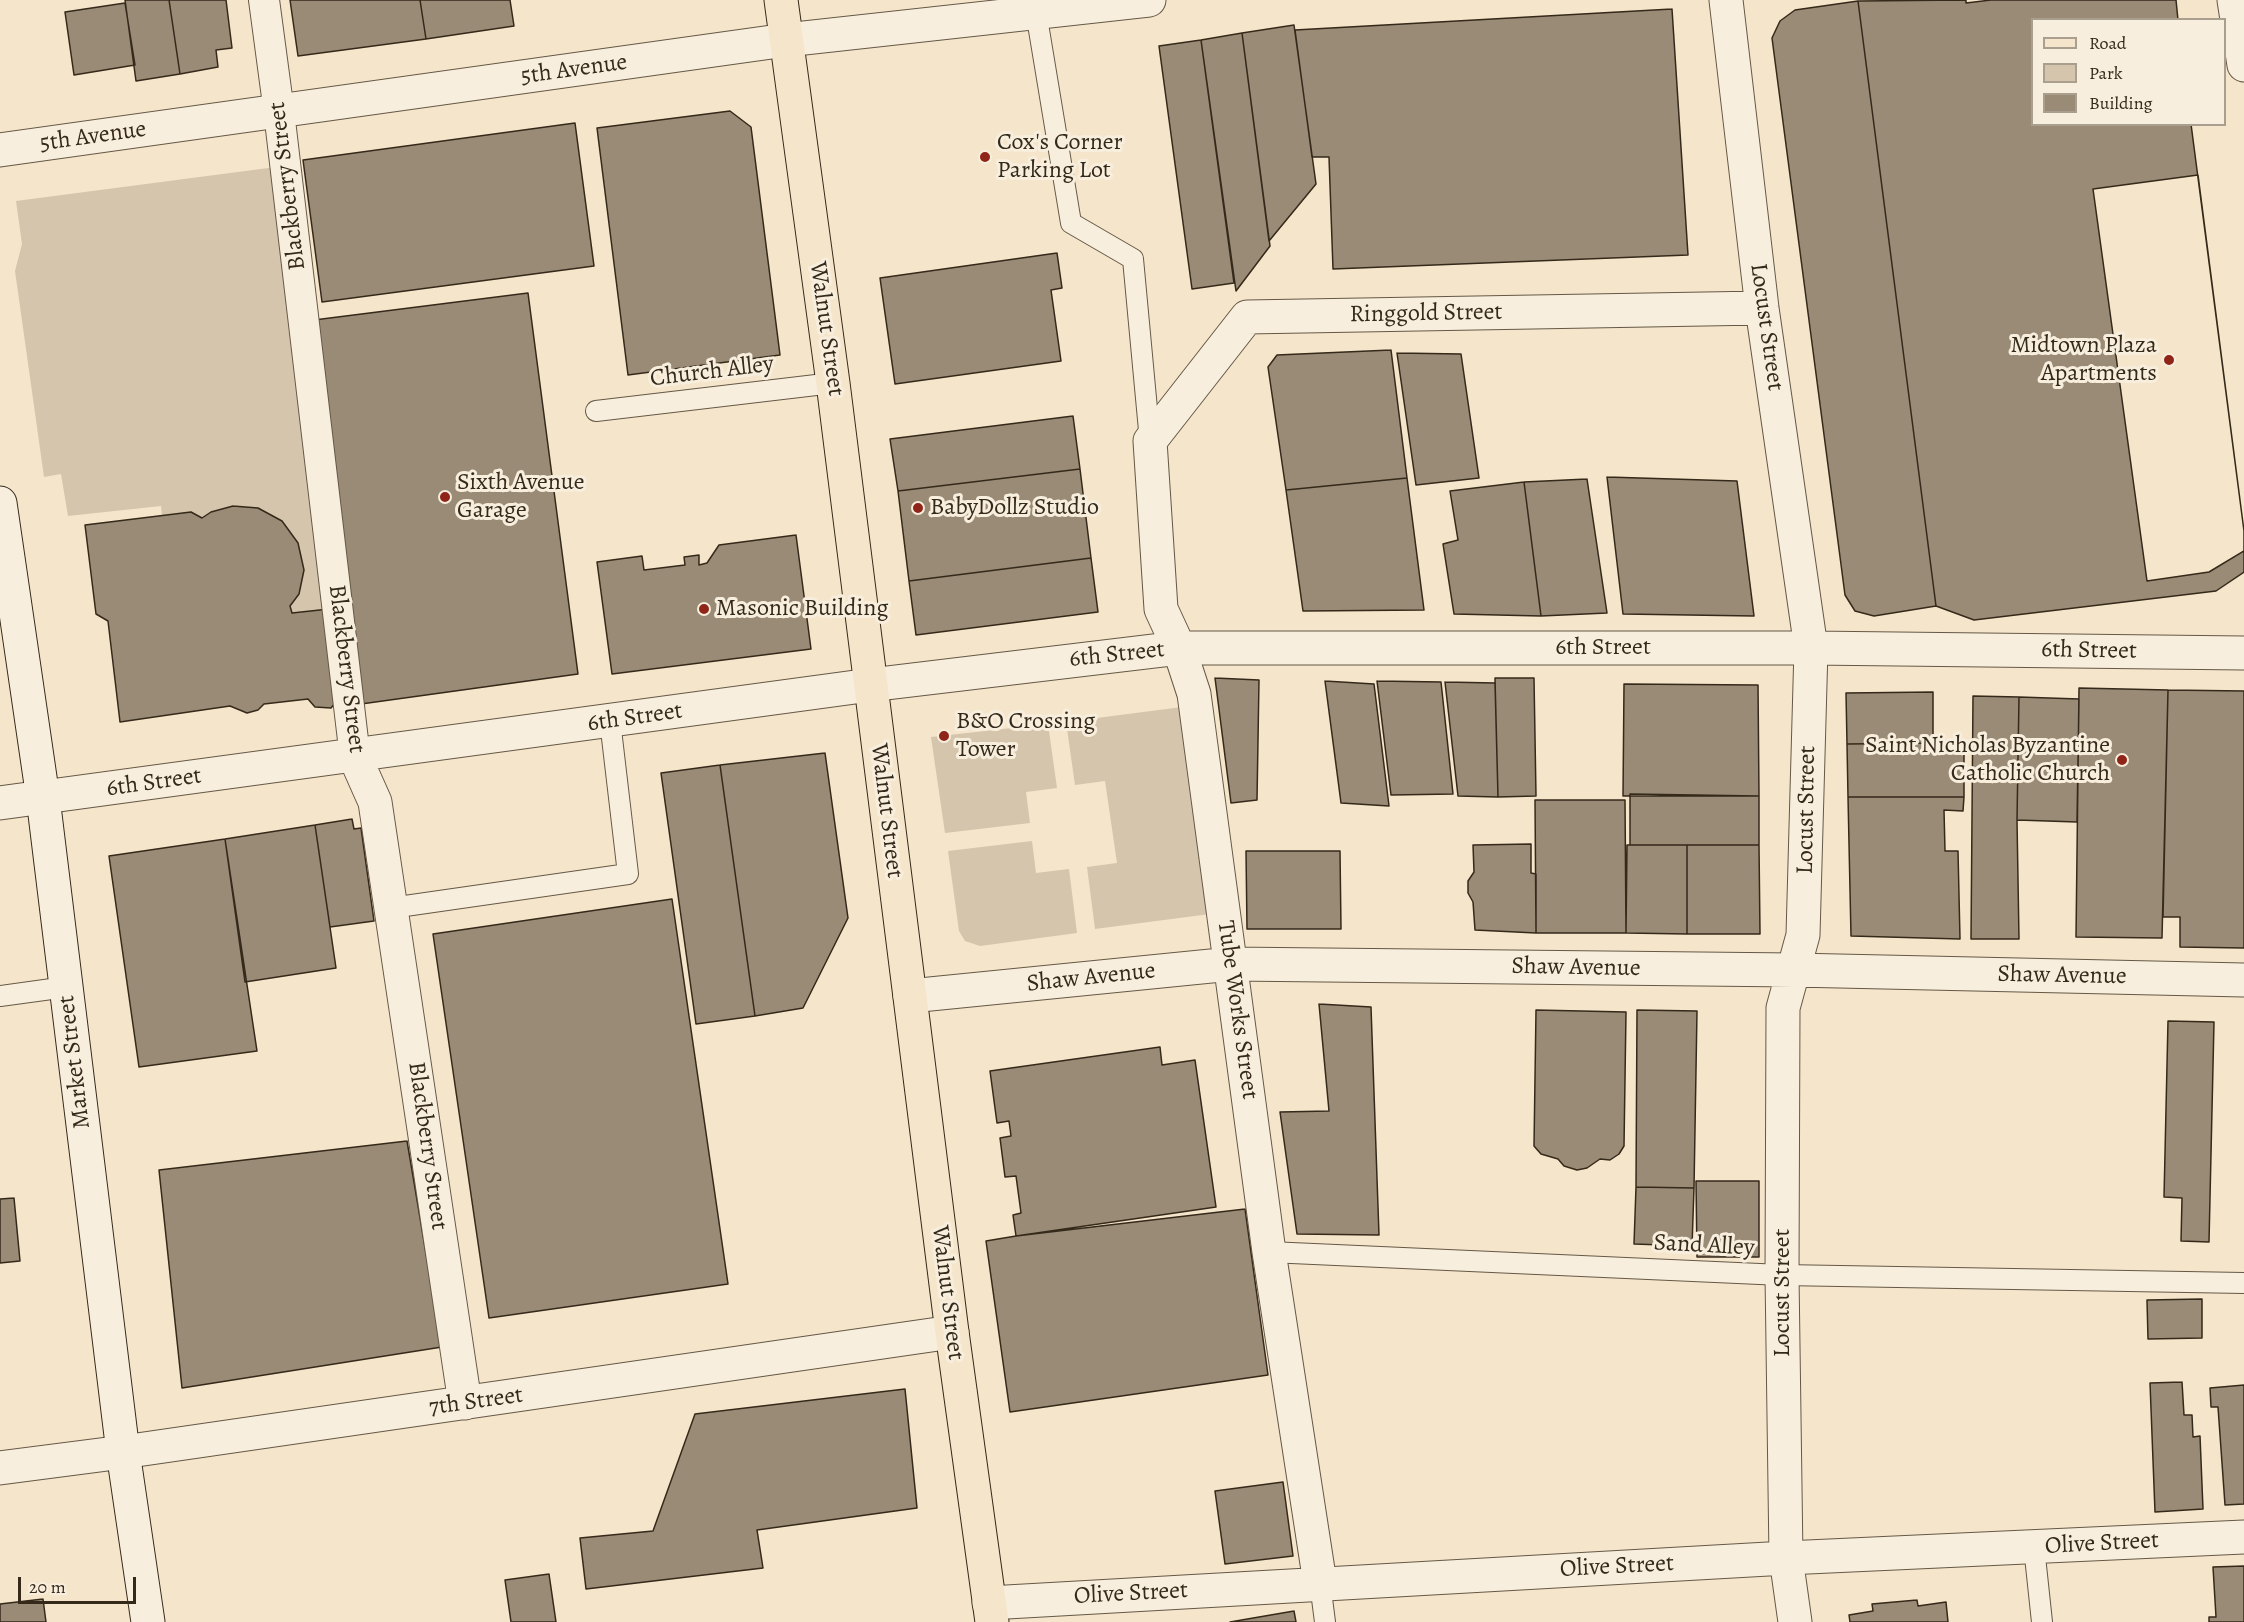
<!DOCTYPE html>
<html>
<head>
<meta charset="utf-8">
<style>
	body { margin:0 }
	#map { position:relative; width:2244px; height:1622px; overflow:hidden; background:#f5e5ca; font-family:Alegreya,serif }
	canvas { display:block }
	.legend { position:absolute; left:2031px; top:18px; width:195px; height:108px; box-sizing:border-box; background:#f8eedd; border:2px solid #aa9f8f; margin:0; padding:8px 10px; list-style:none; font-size:18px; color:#35291a }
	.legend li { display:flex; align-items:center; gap:12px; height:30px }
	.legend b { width:30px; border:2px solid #aa9f8f }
	.scale { position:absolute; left:18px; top:1577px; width:118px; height:27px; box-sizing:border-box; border:3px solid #35291a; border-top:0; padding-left:8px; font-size:18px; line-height:21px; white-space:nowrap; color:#35291a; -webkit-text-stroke:4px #f8eedd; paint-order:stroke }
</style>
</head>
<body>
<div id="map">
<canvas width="2244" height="1622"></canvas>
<ul class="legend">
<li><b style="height:8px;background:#f5e5ca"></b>Road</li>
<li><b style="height:16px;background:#d4c5ac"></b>Park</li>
<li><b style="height:16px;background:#998b76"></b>Building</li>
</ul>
<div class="scale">20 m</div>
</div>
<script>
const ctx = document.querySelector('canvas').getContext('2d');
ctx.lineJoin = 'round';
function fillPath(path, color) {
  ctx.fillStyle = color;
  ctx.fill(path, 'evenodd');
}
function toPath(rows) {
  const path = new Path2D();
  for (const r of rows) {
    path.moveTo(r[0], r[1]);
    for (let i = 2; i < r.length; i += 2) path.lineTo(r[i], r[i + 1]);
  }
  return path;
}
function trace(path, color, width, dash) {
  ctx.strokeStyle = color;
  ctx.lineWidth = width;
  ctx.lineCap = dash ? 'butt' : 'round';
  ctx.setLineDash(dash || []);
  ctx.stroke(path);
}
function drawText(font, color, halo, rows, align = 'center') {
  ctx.font = font + ' Alegreya,serif';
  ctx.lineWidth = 6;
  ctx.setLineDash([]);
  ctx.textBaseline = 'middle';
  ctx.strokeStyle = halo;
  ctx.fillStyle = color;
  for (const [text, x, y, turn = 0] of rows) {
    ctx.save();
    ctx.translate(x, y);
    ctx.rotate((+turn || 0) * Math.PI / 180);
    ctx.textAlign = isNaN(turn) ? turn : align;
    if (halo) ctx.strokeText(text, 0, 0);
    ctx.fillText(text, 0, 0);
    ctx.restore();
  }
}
const green = toPath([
	[276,167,329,609,292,613,290,606,299,594,304,570,298,543,282,521,258,508,233,506,211,512,202,518,191,512,162,516,161,506,68,516,61,474,44,477,15,271,22,244,16,201],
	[1182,707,1210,914,1095,929,1087,867,1117,863,1105,781,1075,785,1066,722],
	[1048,724,1057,788,1026,792,1030,823,945,833,931,737],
	[1032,841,1036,873,1069,869,1077,933,980,946,965,941,959,931,948,851]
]);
const building = toPath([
	[125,0,169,0,180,74,136,81,125,0],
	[169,0,226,0,232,48,216,50,218,67,180,74,169,0],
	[290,0,420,0,426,39,298,56,290,0],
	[420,0,510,0,514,26,426,39,420,0],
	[1966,0,1966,3,1991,0,2176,0,2178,20,2032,20,2032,124,2191,124,2244,531,2244,572,2216,591,1974,620,1936,606,1858,1,1966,0],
	[1858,1,1936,606,1874,616,1855,611,1845,595,1772,38,1780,21,1795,10,1858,1],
	[125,3,135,65,74,75,65,12,125,3],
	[1672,9,1688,255,1333,269,1329,157,1312,157,1295,30,1672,9],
	[1294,25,1316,184,1269,241,1242,33,1294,25],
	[1242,33,1270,246,1236,291,1201,40,1242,33],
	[1201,40,1234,283,1192,289,1159,46,1201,40],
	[730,111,751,127,780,355,628,375,597,128,730,111],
	[575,123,594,266,322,302,303,160,575,123],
	[2198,175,2244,531,2244,551,2209,572,2147,581,2093,189,2198,175],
	[1057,253,1062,288,1051,290,1061,361,895,384,880,278,1057,253],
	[528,293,578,674,361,704,314,320,528,293],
	[1391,350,1407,478,1286,490,1268,367,1277,355,1391,350],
	[1397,353,1461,354,1479,478,1416,485,1397,353],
	[1073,416,1080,469,898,491,890,439,1073,416],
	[1080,469,1091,558,909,581,898,491,1080,469],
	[1607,477,1737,481,1754,616,1623,614,1607,477],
	[1407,478,1424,610,1303,611,1286,490,1407,478],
	[1587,479,1607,613,1541,616,1524,482,1587,479],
	[1524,482,1541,616,1454,614,1443,544,1458,540,1450,491,1524,482],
	[233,506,258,508,282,521,298,543,304,570,299,594,290,606,292,613,329,609,340,697,331,708,315,707,308,699,264,704,258,710,247,713,230,706,120,722,108,621,96,614,85,525,191,512,202,518,211,512,233,506],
	[796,535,811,649,612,674,597,562,642,556,644,570,685,565,684,557,699,555,699,565,707,563,719,545,796,535],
	[1091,558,1098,612,916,635,909,581,1091,558],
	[1215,678,1259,680,1257,800,1231,803,1215,678],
	[1495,678,1534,678,1536,796,1498,797,1495,678],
	[1325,681,1374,684,1389,806,1341,803,1325,681],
	[1377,681,1441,682,1453,794,1391,795,1377,681],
	[1445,682,1495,683,1498,797,1458,796,1445,682],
	[1624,684,1758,685,1759,796,1623,796,1624,684],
	[2079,688,2168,690,2162,938,2076,937,2079,688],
	[2168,690,2244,691,2244,948,2180,947,2180,917,2163,917,2168,690],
	[1933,692,1933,743,1847,744,1846,693,1933,692],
	[1973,696,2019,697,2017,820,2019,939,1971,939,1973,696],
	[2019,697,2079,699,2077,822,2017,820,2019,697],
	[1933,743,1964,743,1964,797,1848,797,1847,744,1933,743],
	[825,753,848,918,803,1008,755,1016,720,765,825,753],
	[720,765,755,1016,696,1024,661,773,720,765],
	[1630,794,1759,796,1759,845,1630,845,1630,794],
	[1848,797,1964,797,1963,811,1944,810,1945,851,1958,851,1960,939,1851,936,1848,797],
	[1535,800,1625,800,1626,933,1536,933,1535,800],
	[352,819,354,829,361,828,374,921,330,927,315,825,352,819],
	[315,825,336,968,245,982,225,839,315,825],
	[225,839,257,1051,139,1067,109,856,225,839],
	[1531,844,1531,873,1536,874,1536,933,1475,930,1473,902,1468,893,1468,881,1474,872,1473,845,1531,844],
	[1627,845,1687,845,1687,934,1626,933,1627,845],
	[1687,845,1759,845,1760,934,1687,934,1687,845],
	[1246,851,1340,851,1341,929,1247,929,1246,851],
	[672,899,728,1284,489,1318,433,934,672,899],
	[1319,1004,1371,1007,1379,1235,1297,1234,1280,1112,1329,1111,1319,1004],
	[1536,1010,1626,1012,1624,1146,1619,1154,1610,1160,1600,1159,1587,1168,1577,1170,1564,1166,1558,1159,1541,1154,1534,1146,1536,1010],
	[1637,1010,1697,1011,1694,1188,1636,1187,1637,1010],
	[2168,1021,2214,1022,2209,1242,2181,1241,2182,1198,2164,1197,2168,1021],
	[1160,1047,1162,1065,1195,1060,1216,1207,1016,1236,1013,1215,1021,1213,1016,1176,1005,1177,1000,1138,1011,1136,1009,1121,997,1123,990,1071,1160,1047],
	[407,1141,442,1347,182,1388,159,1170,407,1141],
	[1696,1181,1759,1181,1759,1257,1697,1257,1696,1181],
	[1636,1187,1694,1188,1692,1246,1634,1244,1636,1187],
	[14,1198,20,1261,0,1263,0,1199,14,1198],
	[1245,1209,1268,1375,1010,1412,986,1241,1016,1236,1245,1209],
	[2202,1299,2202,1338,2148,1339,2147,1300,2202,1299],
	[2182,1382,2184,1415,2192,1415,2193,1437,2200,1436,2203,1509,2155,1512,2150,1383,2182,1382],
	[2244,1385,2244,1504,2225,1505,2218,1407,2211,1407,2210,1388,2244,1385],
	[905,1389,917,1508,757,1530,763,1568,586,1589,580,1538,653,1531,695,1414,905,1389],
	[1283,1482,1293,1556,1225,1564,1215,1491,1283,1482],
	[2244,1566,2244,1622,2209,1622,2209,1617,2216,1617,2213,1567,2244,1566],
	[549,1574,556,1622,511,1622,505,1580,549,1574],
	[43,1599,46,1622,0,1622,0,1604,43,1599],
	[1917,1600,1918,1606,1946,1602,1948,1622,1850,1622,1849,1615,1873,1611,1872,1604,1917,1600],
	[1294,1611,1296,1622,1230,1622,1294,1611]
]);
const service = toPath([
	[1036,12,1071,223,1133,259,1150,441],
	[596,411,833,383],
	[391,908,628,874,610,721],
	[0,996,66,987],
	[1269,1252,1782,1275,2244,1283],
	[2034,1547,2042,1622],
	[1320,1583,1325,1622]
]);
const pedestrian = toPath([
	[264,0,279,112,355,757]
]);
const minor = toPath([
	[1726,0,1762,308,1811,648,1803,935,1783,1008,1782,1275,1786,1558,1795,1622],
	[2234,0,2244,65],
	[0,150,786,40,1149,0],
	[355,757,375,802,465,1403],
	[0,803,870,685,1179,648,1811,648,2244,653],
	[910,996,1231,964,1794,970,2244,980],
	[0,1468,123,1452,952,1332],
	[1320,1583,1269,1252,1194,694,1179,648,1161,609,1150,441,1247,317,1762,308],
	[989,1603,1786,1558,2244,1537]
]);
const secondary = toPath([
	[0,503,43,798,123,1452,148,1622]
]);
const primary = toPath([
	[781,0,833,383,952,1332,992,1622]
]);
const markers = [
	[985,157,6,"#8f2418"],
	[2169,360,6,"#8f2418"],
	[445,497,6,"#8f2418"],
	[918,508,6,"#8f2418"],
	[704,609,6,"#8f2418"],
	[944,736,6,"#8f2418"],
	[2122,760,6,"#8f2418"]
];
const streetNames = [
	["5th Avenue",574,70,-8],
	["5th Avenue",93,137,-8],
	["Blackberry Street",288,186,-97],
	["Ringgold Street",1426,314,-1],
	["Locust Street",1766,327,82],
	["Walnut Street",826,329,82],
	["Church Alley",712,372,-7],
	["6th Street",1603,648],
	["6th Street",2089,651,1],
	["6th Street",1117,655,-6],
	["Blackberry Street",346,669,83],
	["6th Street",635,718,-8],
	["6th Street",154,783,-8],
	["Locust Street",1807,810,-89],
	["Walnut Street",886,811,83],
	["Shaw Avenue",1576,968,1],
	["Shaw Avenue",2062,976,1],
	["Shaw Avenue",1091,978,-6],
	["Tube Works Street",1237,1010,82],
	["Market Street",75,1062,-97],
	["Blackberry Street",427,1146,82],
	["Sand Alley",1704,1246,3],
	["Walnut Street",947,1293,83],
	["Locust Street",1783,1293,-90],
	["7th Street",476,1402,-8],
	["Olive Street",2102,1544,-3],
	["Olive Street",1617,1567,-3],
	["Olive Street",1131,1594,-3]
];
const poiNames = [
	["Cox's Corner",997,143],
	["Parking Lot",997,171],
	["Midtown Plaza",2157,346,"right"],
	["Apartments",2157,374,"right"],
	["Sixth Avenue",457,483],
	["Garage",457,511],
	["BabyDollz Studio",930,508],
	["Masonic Building",716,609],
	["B&O Crossing",956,722],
	["Tower",956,750],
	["Saint Nicholas Byzantine",2110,746,"right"],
	["Catholic Church",2110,774,"right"]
];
fillPath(green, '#d4c5ac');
fillPath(building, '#998b76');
trace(building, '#35291a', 1.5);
trace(service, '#655846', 22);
trace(pedestrian, '#655846', 32);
trace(minor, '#655846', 35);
trace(secondary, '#35291a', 35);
trace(primary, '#35291a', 35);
trace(service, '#f8eedd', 20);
trace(pedestrian, '#f8eedd', 30);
trace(minor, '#f8eedd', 33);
trace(secondary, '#f8eedd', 33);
trace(primary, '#f5e5ca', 33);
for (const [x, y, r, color] of markers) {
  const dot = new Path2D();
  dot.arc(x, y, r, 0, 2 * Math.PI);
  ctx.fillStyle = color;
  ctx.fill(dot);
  trace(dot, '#f8eedd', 2);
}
drawText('24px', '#35291a', '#f8eedd', streetNames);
drawText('24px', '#35291a', '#f8eedd', poiNames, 'left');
</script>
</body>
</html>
